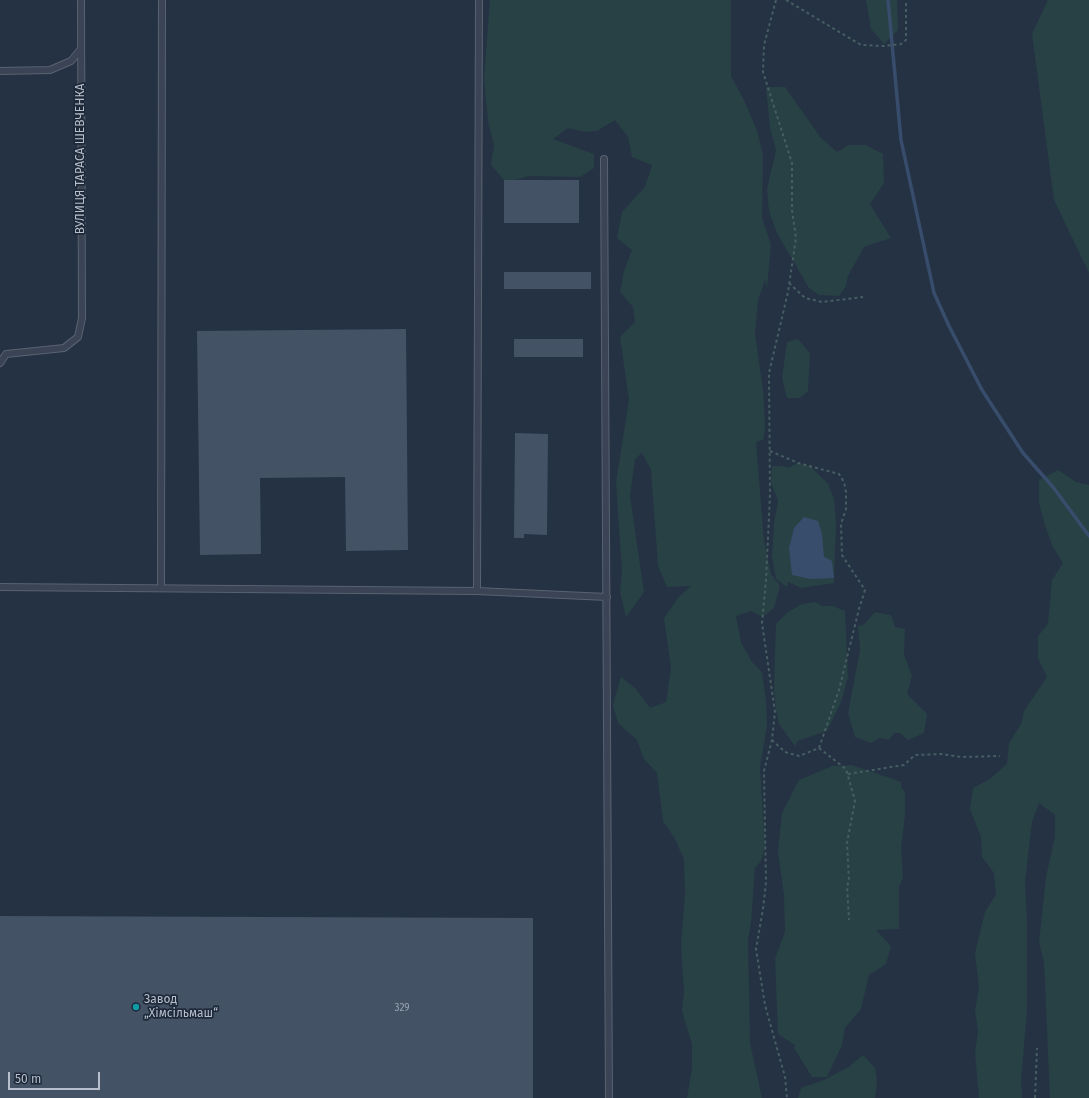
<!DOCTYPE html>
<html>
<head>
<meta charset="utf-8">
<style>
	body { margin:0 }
	#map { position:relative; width:1089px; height:1098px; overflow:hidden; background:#253244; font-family:"Fira Sans",sans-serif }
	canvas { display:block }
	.scale { position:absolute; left:8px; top:1072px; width:92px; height:18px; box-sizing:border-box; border:2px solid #b7bfcd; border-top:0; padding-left:5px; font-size:12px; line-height:14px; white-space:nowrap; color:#b7bfcd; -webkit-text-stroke:3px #1e2939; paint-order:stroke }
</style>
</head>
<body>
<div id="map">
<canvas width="1089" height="1098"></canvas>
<div class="scale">50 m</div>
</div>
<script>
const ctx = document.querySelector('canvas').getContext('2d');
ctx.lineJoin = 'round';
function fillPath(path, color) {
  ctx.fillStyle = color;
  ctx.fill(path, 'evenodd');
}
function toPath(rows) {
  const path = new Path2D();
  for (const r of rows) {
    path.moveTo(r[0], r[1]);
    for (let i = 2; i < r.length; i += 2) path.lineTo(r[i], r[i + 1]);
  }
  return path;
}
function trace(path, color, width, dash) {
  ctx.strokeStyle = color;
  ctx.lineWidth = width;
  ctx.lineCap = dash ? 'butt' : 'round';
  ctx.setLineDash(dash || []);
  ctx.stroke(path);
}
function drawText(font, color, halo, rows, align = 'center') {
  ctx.font = font + ' "Fira Sans",sans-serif';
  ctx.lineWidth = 3.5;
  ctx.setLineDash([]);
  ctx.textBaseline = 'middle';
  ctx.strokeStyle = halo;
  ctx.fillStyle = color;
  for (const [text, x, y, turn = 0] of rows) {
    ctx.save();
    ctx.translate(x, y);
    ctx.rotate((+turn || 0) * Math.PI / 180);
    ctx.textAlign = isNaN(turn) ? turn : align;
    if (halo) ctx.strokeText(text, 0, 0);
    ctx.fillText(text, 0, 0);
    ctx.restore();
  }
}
const green = toPath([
	[490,0,731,0,731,76,745,102,757,131,763,154,762,218,771,244,767,288,765,280,758,300,755,334,763,389,765,427,763,440,756,442,764,541,771,574,780,586,774,608,763,617,751,611,736,616,741,642,752,662,762,672,766,702,767,726,760,767,765,847,761,861,755,868,751,922,748,940,750,1043,762,1098,687,1098,692,1068,692,1044,682,1011,684,991,681,944,685,895,684,860,675,839,663,821,657,773,644,759,637,740,618,723,613,705,621,677,636,689,650,708,666,702,671,668,664,618,678,598,691,586,667,587,658,566,651,470,642,453,635,459,630,496,644,592,626,617,620,592,622,572,616,482,629,400,620,337,635,322,633,307,620,292,624,271,632,250,617,238,622,212,645,187,652,165,632,157,628,137,615,120,597,131,584,132,568,128,553,139,594,154,594,168,580,177,529,176,504,183,504,180,491,165,494,145,488,121,484,79],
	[866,0,897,0,898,30,884,44,871,29],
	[1048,0,1089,0,1089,273,1054,200,1032,34],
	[766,87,785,87,821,138,837,152,848,145,866,145,883,154,884,183,870,204,891,238,864,247,848,276,846,286,839,296,819,295,809,288,777,233,769,211,767,189,776,150,770,128],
	[798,339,810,353,808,391,800,398,787,398,782,378,787,342],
	[798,463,811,467,828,484,834,499,836,523,834,583,801,588,788,582,787,587,776,579,772,557,774,523,778,501,771,482,772,466,782,466,788,468],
	[1058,470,1076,482,1089,485,1089,1098,1050,1098,1044,962,1039,942,1046,877,1055,836,1055,815,1039,803,1032,822,1025,882,1027,923,1027,1010,1021,1081,1022,1098,979,1098,975,1052,978,1031,975,1010,979,988,975,953,985,912,996,894,994,873,982,857,981,837,970,809,973,788,991,778,1007,764,1009,743,1021,724,1024,711,1047,677,1038,658,1038,636,1048,624,1052,580,1063,563,1052,545,1045,525,1039,503,1039,480],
	[815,602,822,606,833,606,845,611,848,677,841,702,827,731,798,741,795,746,779,724,776,710,774,689,776,624,788,612,802,604],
	[875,612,891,615,895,627,905,629,904,655,912,676,907,694,927,714,924,733,908,740,900,733,894,733,889,740,879,738,871,743,855,737,848,713,860,650,858,626,863,625],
	[852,765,901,782,901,787,905,792,905,815,901,849,903,878,899,887,899,929,876,930,891,946,886,964,869,975,861,1009,845,1028,842,1045,827,1077,812,1077,794,1048,795,1045,778,1034,775,959,785,932,784,896,778,850,782,813,799,780,832,766],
	[863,1055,875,1068,877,1081,875,1098,798,1098,801,1088,824,1080,850,1066]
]);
const water = toPath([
	[804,517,818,521,822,534,824,557,832,561,834,578,810,579,792,575,789,548,794,528]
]);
const stream = toPath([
	[888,0,901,140,934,293,949,326,982,390,1023,453,1053,487,1089,536]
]);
const building = toPath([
	[504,180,579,180,579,223,504,223],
	[504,272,591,272,591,289,504,289],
	[406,329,408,550,346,551,345,477,260,478,261,554,200,555,197,331],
	[514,339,583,339,583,357,514,357],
	[515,433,548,434,547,535,524,534,524,538,514,538],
	[0,916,533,918,533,1098,0,1098]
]);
const path = toPath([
	[776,0,764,45,763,72,792,163,792,210,796,238,788,292,769,373,770,495,766,580,762,623,775,712,772,740,764,771,766,882,763,909,756,949,765,1005,785,1077,787,1098],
	[786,0,861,45,884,46,901,44,906,40,906,0],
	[789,283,805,298,822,302,863,297],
	[770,451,798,463,839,474,844,482,846,492,846,509,841,524,842,555,865,590,859,609,839,690,819,748,799,756,785,752,772,740],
	[819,748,846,769,855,801,847,843,849,881,847,886,849,920],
	[848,774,904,765,915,755,941,754,961,757,1000,756],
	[1035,1098,1037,1048]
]);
const lane = toPath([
	[0,71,50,70,71,61,81,49],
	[604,159,609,1098],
	[0,363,6,354,64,348,78,337,82,318,81,0],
	[0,587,477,591,607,597],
	[161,587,162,0],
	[477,591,479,0]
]);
const markers = [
	[136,1007,4,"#0f9aa8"]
];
const numberNames = [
	["329",402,1008]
];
const streetNames = [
	["ВУЛИЦЯ ТАРАСА ШЕВЧЕНКА",81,159,-90]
];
const poiNames = [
	["Завод",144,1000],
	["„Хімсільмаш“",144,1014]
];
fillPath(green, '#274145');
fillPath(water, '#384d6c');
trace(stream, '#384d6c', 3.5);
fillPath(building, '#445266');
trace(lane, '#586271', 8);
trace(path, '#465e61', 2, [3, 3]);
trace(lane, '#3a4454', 6);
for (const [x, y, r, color] of markers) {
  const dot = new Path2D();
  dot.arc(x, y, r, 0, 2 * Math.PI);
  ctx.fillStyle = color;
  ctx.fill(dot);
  trace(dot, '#1e2939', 1.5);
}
drawText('10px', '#9aa4b3', null, numberNames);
drawText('12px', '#b7bfcd', '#1e2939', streetNames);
drawText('12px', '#b7bfcd', '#1e2939', poiNames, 'left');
</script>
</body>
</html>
